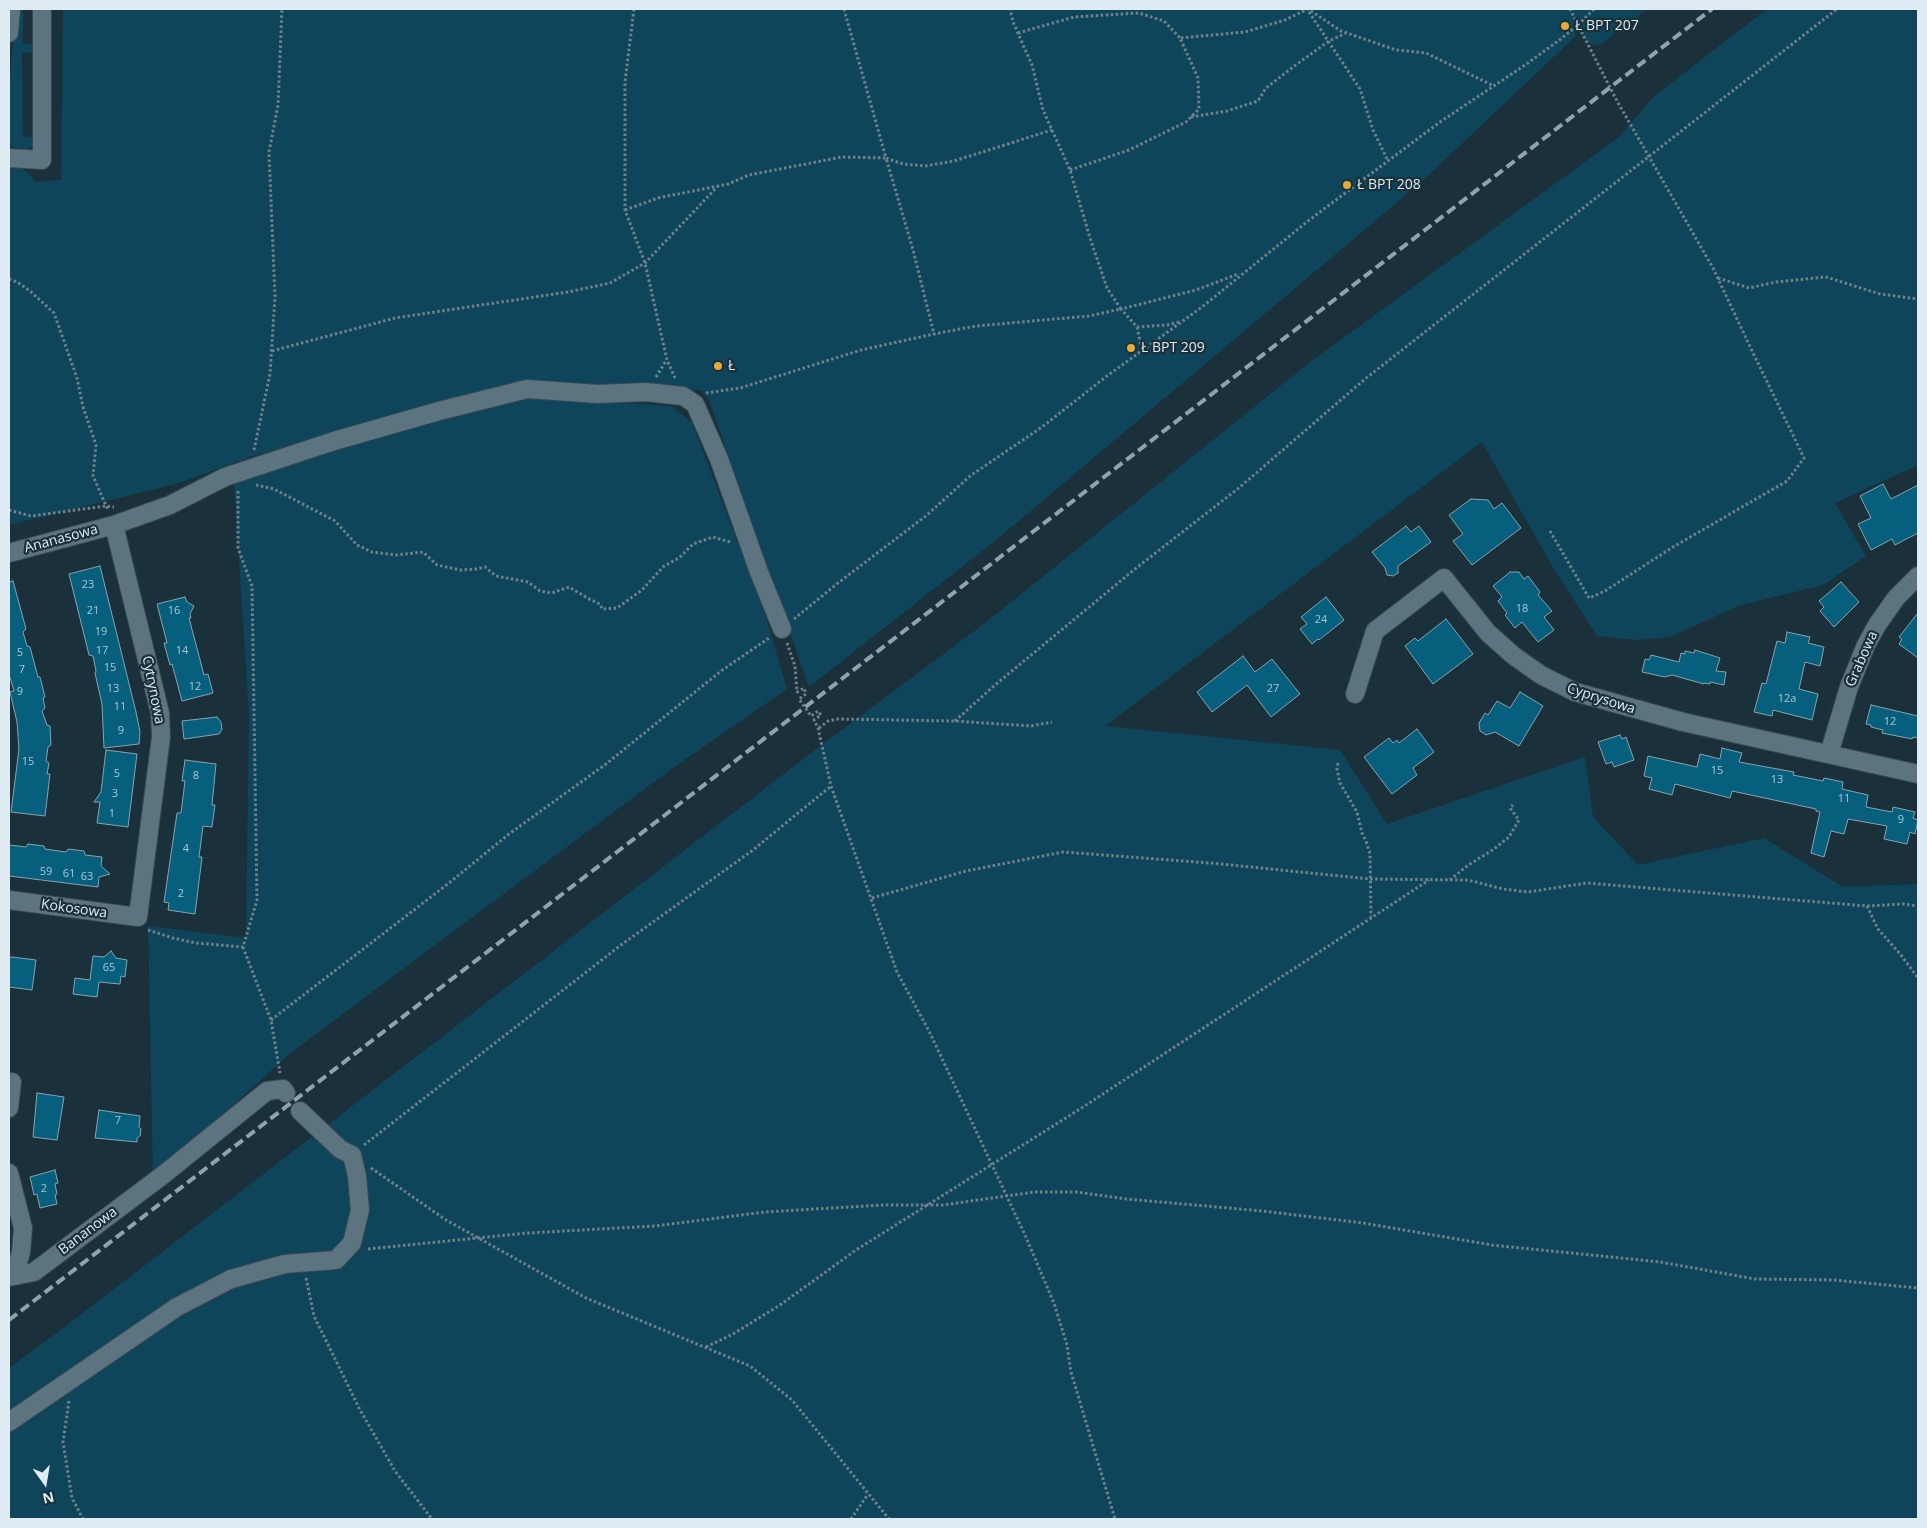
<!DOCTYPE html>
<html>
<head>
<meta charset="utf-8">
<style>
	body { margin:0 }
	#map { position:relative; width:1927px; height:1528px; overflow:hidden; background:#1a303a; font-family:"Open Sans",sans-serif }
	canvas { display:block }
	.frame { position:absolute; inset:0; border:10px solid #dfecf3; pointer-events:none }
	.north { position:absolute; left:20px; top:1458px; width:50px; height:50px; -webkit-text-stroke:4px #1a303a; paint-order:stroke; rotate:167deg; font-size:14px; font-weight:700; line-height:20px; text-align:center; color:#dfecf3 }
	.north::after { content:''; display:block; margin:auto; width:18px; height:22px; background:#dfecf3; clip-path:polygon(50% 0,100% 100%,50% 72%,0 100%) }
</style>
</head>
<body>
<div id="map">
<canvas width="1927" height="1528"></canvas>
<div class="frame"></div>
<div class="north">N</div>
</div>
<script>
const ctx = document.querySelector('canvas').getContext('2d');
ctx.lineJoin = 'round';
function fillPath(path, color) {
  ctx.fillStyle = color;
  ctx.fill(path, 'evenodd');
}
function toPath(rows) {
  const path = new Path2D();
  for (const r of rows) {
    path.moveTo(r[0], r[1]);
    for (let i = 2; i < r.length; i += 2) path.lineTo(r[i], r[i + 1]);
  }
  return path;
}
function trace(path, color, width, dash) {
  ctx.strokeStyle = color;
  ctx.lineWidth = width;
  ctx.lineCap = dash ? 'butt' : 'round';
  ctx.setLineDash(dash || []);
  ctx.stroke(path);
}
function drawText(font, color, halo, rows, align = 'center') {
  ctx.font = font + ' "Open Sans",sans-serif';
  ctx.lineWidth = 4.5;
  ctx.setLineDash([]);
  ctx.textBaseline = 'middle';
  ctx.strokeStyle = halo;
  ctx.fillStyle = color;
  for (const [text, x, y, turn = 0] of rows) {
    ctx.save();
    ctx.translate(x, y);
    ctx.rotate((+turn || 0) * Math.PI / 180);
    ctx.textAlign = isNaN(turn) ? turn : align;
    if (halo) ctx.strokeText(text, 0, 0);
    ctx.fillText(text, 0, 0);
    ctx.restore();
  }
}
const green = toPath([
	[16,9,23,9,23,44,32,44,34,46,33,52,22,54,23,136,32,137,34,139,34,145,27,149,13,148,9,145,9,86],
	[63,9,1647,9,1598,46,1587,42,1572,23,1576,36,1419,184,995,541,809,687,709,400,701,390,531,382,253,456,179,483,9,525,9,164,21,167,37,182,61,180],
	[1767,9,1918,9,1918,465,1835,503,1866,556,1823,585,1738,606,1670,637,1635,640,1597,636,1551,564,1482,442,1105,726,1340,750,1387,824,1585,757,1593,817,1638,865,1764,838,1843,887,1918,884,1918,1519,9,1519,9,1368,62,1329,815,750,985,623,1309,363,1619,137,1653,97],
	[529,398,672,406,692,423,765,614,787,689,670,770,288,1055,153,1179,148,926,246,938,249,715,234,481,342,445]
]);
const building = toPath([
	[1883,484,1891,499,1918,485,1918,533,1895,545,1892,539,1871,550,1858,524,1871,518,1860,496,1883,484],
	[1471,499,1488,500,1494,509,1502,503,1521,528,1472,565,1453,541,1463,534,1449,515,1471,499],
	[1406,526,1411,532,1419,526,1431,542,1398,566,1398,573,1393,576,1387,575,1385,568,1372,552,1406,526],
	[100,566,136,712,140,732,139,744,104,748,102,704,95,673,96,671,93,656,89,655,69,574,100,566],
	[1510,572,1519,572,1524,579,1528,576,1540,592,1538,595,1552,611,1544,617,1554,630,1538,642,1522,622,1515,628,1505,615,1507,613,1498,601,1502,597,1493,586,1510,572],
	[13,581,26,629,23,632,27,646,30,647,38,677,40,677,45,697,43,698,45,708,42,711,47,725,50,726,51,745,48,747,46,761,49,763,47,774,50,774,45,816,11,812,19,749,17,722,10,692,14,691,9,674,9,582,13,581],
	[1841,582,1859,602,1834,627,1820,611,1824,607,1819,601,1841,582],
	[185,597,187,602,194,606,190,614,191,618,189,618,204,675,208,674,213,693,182,701,172,664,170,665,164,643,167,643,157,604,185,597],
	[1326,597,1344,620,1319,640,1318,639,1312,644,1300,629,1307,624,1301,617,1326,597],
	[1918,613,1918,658,1899,644,1902,639,1899,637,1918,613],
	[1446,619,1473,654,1433,684,1405,646,1415,638,1418,641,1446,619],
	[1787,632,1810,637,1808,643,1824,647,1820,666,1805,662,1799,689,1818,694,1812,720,1773,710,1772,716,1754,712,1762,683,1766,684,1777,641,1785,643,1787,632],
	[1695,650,1720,658,1716,671,1726,672,1724,685,1710,682,1710,684,1704,683,1704,684,1672,675,1665,677,1642,672,1645,659,1649,660,1651,655,1679,662,1681,653,1685,654,1685,651,1694,653,1695,650],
	[1243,656,1255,672,1272,659,1300,694,1271,717,1247,685,1212,712,1197,692,1243,656],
	[1520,692,1543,706,1519,746,1495,732,1486,735,1480,731,1479,723,1485,713,1488,715,1497,701,1510,708,1520,692],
	[1871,705,1918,716,1918,738,1913,737,1912,739,1882,733,1883,730,1871,727,1871,725,1866,724,1871,705],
	[217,717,221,722,222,729,219,734,184,739,182,721,217,717],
	[1417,729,1434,752,1413,768,1417,775,1392,794,1364,757,1389,738,1393,743,1397,740,1399,743,1417,729],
	[1620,735,1622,739,1626,737,1634,760,1614,767,1612,762,1606,764,1598,742,1620,735],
	[1722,748,1742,753,1739,762,1794,772,1793,775,1823,781,1824,778,1843,782,1842,789,1868,795,1866,807,1892,812,1893,807,1915,812,1913,818,1918,820,1915,834,1910,832,1907,844,1884,839,1887,826,1848,819,1844,834,1831,831,1824,857,1811,853,1820,812,1816,811,1816,809,1732,791,1730,798,1675,784,1672,795,1649,789,1652,778,1644,776,1648,756,1697,767,1700,754,1720,759,1722,748],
	[106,750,137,754,128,827,97,823,100,802,94,802,101,792,106,750],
	[185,760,216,764,212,805,215,805,212,827,203,826,199,857,202,857,195,914,168,910,169,903,164,902,177,813,181,813,185,781,182,781,185,760],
	[28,844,44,846,45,849,66,852,68,849,84,851,85,855,102,857,101,866,110,874,99,877,98,887,9,876,9,845,26,847,28,844],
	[111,951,116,958,127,960,125,977,121,976,120,984,99,982,97,997,73,994,75,978,90,980,93,956,104,957,111,951],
	[12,957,36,960,32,990,9,987,9,958,12,957],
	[37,1093,64,1097,57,1140,33,1137,37,1093],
	[99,1110,140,1116,139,1127,141,1129,140,1136,137,1138,137,1142,95,1138,99,1110],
	[55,1170,58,1183,55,1184,57,1194,55,1195,57,1204,40,1208,37,1194,34,1195,30,1177,55,1170]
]);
const path = toPath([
	[634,9,625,82,625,210,645,263,667,360,676,380],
	[844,9,886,158,903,164,925,166,954,161,1052,130],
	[1309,12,1360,89,1373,130,1388,161],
	[1018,33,1074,17,1139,13,1164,21,1180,38],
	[1191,117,1227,111,1258,101,1266,88,1293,67,1329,41,1346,33],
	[1070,170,1129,150,1186,122,1199,109,1198,78,1180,38,1245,32,1285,20,1308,9,1341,31,1396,50,1426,53,1494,86],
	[625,210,658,198,728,184,749,175,842,157,886,158,912,246,934,334],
	[1718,278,1749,288,1776,282,1826,277,1880,294,1918,299],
	[9,279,17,282,30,291,54,313,77,378,83,407,96,445,93,476,108,510],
	[1179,322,1167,325,1137,327,1121,309,1196,290,1238,274],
	[1137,327,1142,351],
	[272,351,395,318,568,292,610,283,645,263,718,186],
	[656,377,666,361],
	[706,393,740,388,861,350,934,334,976,326,1089,316,1121,309,1107,288,1090,238,1070,170,1043,110,1032,65,1013,22,1010,9],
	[254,450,270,374,275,297,269,152,278,105,282,9],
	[256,485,274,489,335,521,357,545,372,552,396,555,423,552,437,565,461,570,476,569,485,567,496,576,528,582,540,591,552,593,569,587,591,600,600,604,602,609,617,608,642,590,664,566,679,558,693,544,713,537,730,542],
	[9,510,31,516,106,506,114,507],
	[1550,531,1589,598,1605,591,1673,547,1787,481,1804,458,1754,355,1713,268,1617,101,1578,25,1594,9],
	[794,619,838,583,927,515,970,476,1042,427,1107,376,1202,307,1308,221,1440,122,1528,63,1562,38,1578,25,1570,9],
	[787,643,795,666,797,692,804,688,806,694,799,699,811,716,818,711,821,715,814,720,818,728,831,786,897,972,929,1031,1025,1235,1054,1303,1067,1345,1071,1372,1115,1519],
	[955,721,995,685,1135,569,1240,487,1365,379,1837,9],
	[819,728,828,721,838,719,955,721,1031,726,1052,722],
	[1338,763,1337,769,1340,783,1357,812,1362,833,1366,841,1370,854,1371,917],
	[1450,880,1467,866,1494,849,1509,837,1519,820,1510,808,1513,805],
	[872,898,966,871,1063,852,1210,863,1369,879,1468,880,1503,889,1528,892,1587,883,1867,906,1903,904,1918,906],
	[1867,906,1878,929,1901,955,1918,978],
	[148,930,173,938,196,943,243,947,257,900,252,586,238,548,238,490],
	[243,947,271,1020,280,1073],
	[271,1020,449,883,509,834,606,764,721,671,769,638],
	[364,1145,621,945,753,850,831,786],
	[371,1168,446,1220,586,1298,750,1366,792,1400,889,1519],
	[368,1249,528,1233,655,1226,765,1212,883,1205,943,1205,1034,1192,1076,1192,1127,1199,1262,1211,1363,1223,1492,1245,1660,1262,1755,1279,1834,1280,1918,1288],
	[306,1278,314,1316,359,1408,395,1471,432,1519],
	[706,1347,733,1334,780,1305,856,1250,1080,1109,1429,880],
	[69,1401,63,1442,72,1498,83,1519],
	[851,1519,868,1494]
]);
const minor = toPath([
	[9,33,11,9],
	[9,158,42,160,42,9],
	[9,553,114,525,170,505,225,477,334,441,439,411,527,389,598,394,646,392,683,396,695,404,719,459,759,572,782,629],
	[1355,694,1375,631,1444,578,1488,633,1514,656,1541,675,1575,692,1683,722,1918,774],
	[1829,754,1849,687,1866,645,1877,625,1896,598,1918,576],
	[9,900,138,917,161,737,160,713,114,525],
	[9,1108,12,1082],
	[9,1173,23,1228,21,1252,14,1276],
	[9,1277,34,1272,163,1175,267,1091,283,1089,286,1093],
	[9,1422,177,1307,231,1279,285,1264,336,1260,352,1243,360,1210,357,1176,352,1155,340,1149,300,1111]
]);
const rail = toPath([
	[9,1320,1712,9]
]);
const markers = [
	[1565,26,5,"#e7ac37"],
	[1347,185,5,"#e7ac37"],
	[1131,348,5,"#e7ac37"],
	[718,366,5,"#e7ac37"]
];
const numberNames = [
	["23",88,585],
	["18",1522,609],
	["21",93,611],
	["16",174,611],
	["24",1321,620],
	["19",101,632],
	["17",102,651],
	["14",182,651],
	["5",20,653],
	["15",110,668],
	["7",22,670],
	["12",195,687],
	["13",113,689],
	["27",1273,689],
	["9",20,692],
	["12a",1787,699],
	["11",120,707],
	["12",1890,722],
	["9",121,731],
	["15",28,762],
	["15",1717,771],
	["5",117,774],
	["8",196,776],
	["13",1777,780],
	["3",115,794],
	["11",1844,799],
	["1",112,814],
	["9",1901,820],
	["4",186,849],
	["59",46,872],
	["61",69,874],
	["63",87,877],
	["2",181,894],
	["65",109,968],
	["7",118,1121],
	["2",44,1189]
];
const poiNames = [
	["Ł BPT 207",1575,26],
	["Ł BPT 208",1357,185],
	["Ł BPT 209",1141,348],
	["Ł",728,366]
];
const streetNames = [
	["Ananasowa",61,539,-15],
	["Grabowa",1862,659,-66],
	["Cytrynowa",153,690,79],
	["Cyprysowa",1601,699,18],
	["Kokosowa",74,909,8],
	["Bananowa",88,1231,-37]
];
fillPath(green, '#0f455b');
fillPath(building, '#075f7e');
trace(building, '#8aa3af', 1);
trace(minor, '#384b53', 20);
trace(path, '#6f818a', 3, [2.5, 2.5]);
trace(minor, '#5c7480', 18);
trace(rail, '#91a2aa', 4, [10, 5]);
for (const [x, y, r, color] of markers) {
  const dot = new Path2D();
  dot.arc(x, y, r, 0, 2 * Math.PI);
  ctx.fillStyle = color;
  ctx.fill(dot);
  trace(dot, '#1a303a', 2);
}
drawText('11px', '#a9c9d6', null, numberNames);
drawText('14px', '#dfecf3', '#1a303a', poiNames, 'left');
drawText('14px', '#dfecf3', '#1a303a', streetNames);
</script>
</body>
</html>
